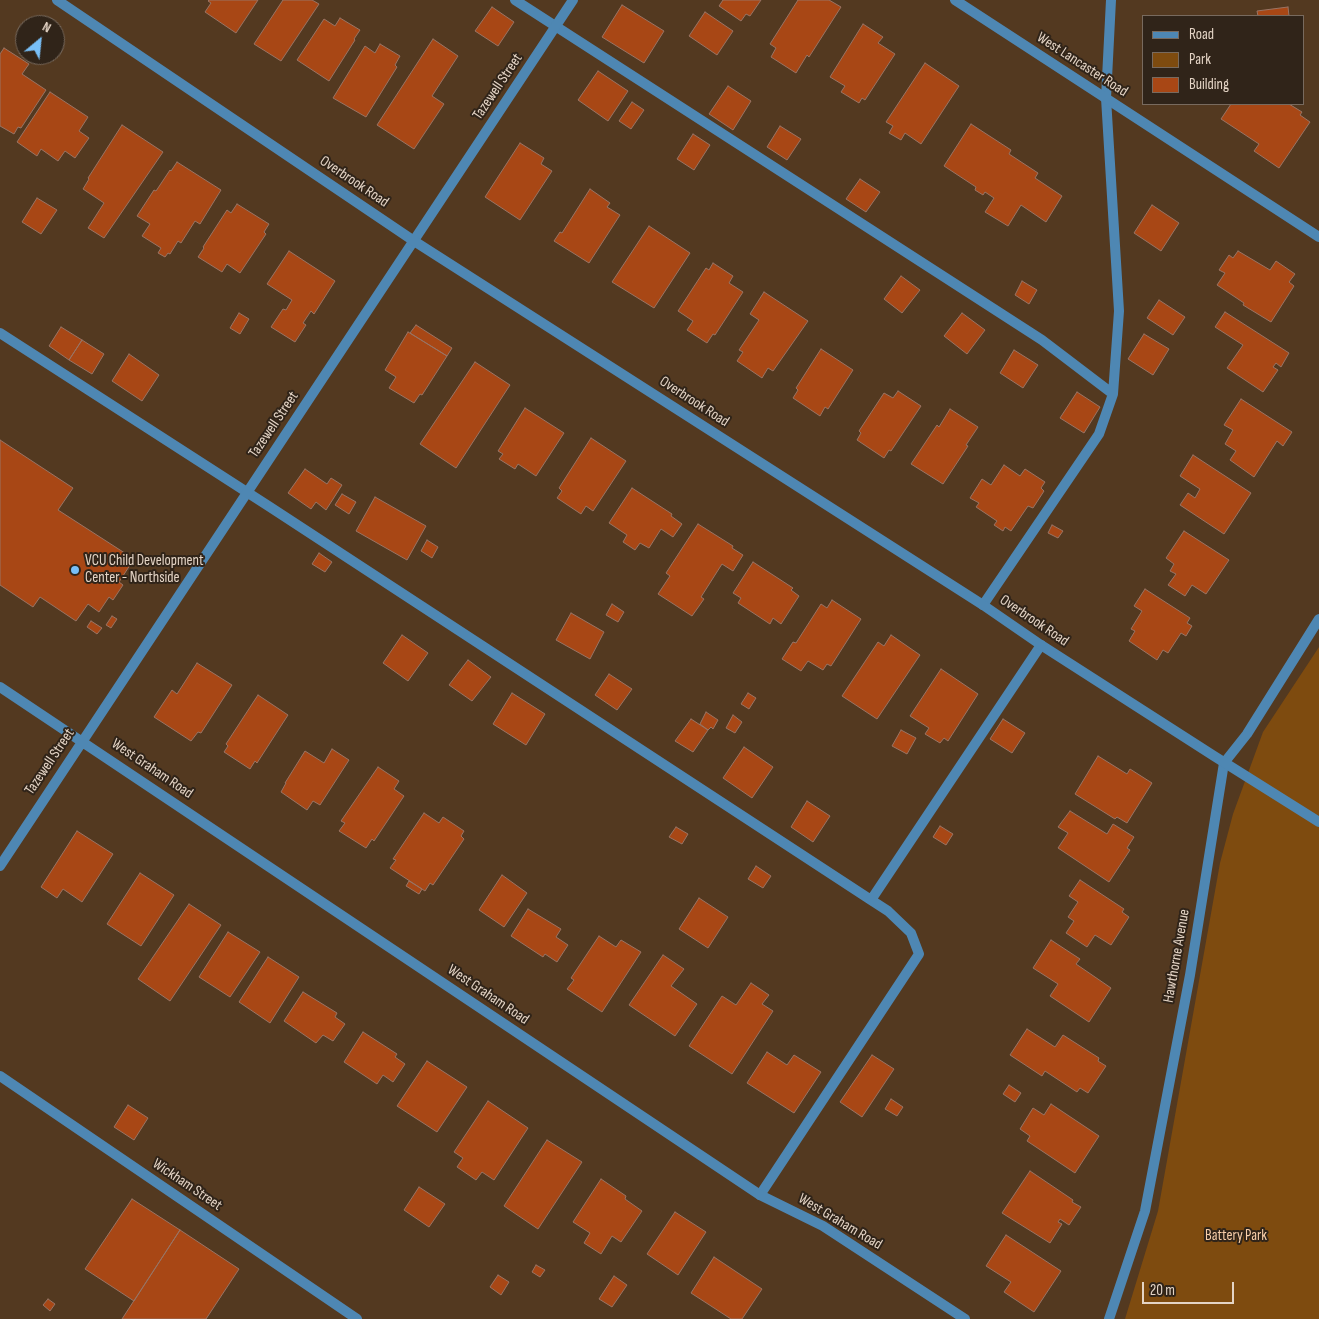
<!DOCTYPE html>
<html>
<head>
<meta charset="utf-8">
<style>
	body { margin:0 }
	#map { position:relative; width:1319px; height:1319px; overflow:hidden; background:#533920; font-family:"Sofia Sans Condensed",sans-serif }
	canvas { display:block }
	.legend { position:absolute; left:1142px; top:15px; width:162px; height:90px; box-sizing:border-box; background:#302419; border:1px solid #786a5e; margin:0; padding:6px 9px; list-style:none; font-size:15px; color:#e4d4c5 }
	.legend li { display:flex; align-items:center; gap:10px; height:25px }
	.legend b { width:25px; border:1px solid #786a5e }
	.north { position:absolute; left:15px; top:15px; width:50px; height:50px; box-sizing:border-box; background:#302419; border:1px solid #786a5e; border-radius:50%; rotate:28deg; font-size:14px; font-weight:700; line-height:20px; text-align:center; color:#e4d4c5 }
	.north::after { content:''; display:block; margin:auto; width:18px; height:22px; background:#78bff7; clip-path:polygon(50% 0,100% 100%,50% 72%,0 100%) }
	.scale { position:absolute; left:1142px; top:1282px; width:92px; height:22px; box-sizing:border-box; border:2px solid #e4d4c5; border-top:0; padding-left:6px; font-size:15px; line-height:18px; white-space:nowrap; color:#e4d4c5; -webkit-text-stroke:4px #302419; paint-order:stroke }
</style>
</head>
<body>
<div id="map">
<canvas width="1319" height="1319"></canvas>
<ul class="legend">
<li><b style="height:6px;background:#4e87b3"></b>Road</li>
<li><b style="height:14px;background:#7e4b0f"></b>Park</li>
<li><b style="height:14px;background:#a84715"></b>Building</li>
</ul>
<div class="north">N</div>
<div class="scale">20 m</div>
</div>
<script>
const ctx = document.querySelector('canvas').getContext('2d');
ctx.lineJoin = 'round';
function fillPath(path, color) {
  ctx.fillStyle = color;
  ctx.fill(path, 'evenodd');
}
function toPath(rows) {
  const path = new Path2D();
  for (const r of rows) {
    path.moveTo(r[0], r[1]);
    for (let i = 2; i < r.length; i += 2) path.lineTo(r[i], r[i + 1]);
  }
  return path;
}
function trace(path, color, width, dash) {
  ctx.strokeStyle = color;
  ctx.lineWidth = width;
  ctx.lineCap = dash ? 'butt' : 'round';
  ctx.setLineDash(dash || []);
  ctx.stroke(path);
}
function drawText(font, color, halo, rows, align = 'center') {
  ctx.font = font + ' "Sofia Sans Condensed",sans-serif';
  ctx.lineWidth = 4;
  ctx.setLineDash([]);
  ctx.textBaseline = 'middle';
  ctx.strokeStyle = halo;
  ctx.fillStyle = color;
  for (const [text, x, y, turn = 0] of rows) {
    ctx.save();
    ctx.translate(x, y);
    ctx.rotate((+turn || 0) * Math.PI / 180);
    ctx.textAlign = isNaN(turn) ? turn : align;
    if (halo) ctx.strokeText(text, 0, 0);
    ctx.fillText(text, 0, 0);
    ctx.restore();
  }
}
const green = toPath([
	[1319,647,1319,1319,1125,1319,1158,1211,1220,863,1233,814,1263,732]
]);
const building = toPath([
	[209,0,258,0,236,33,205,12,211,3,208,1,209,0],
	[283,0,312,0,319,4,281,61,254,44,283,0],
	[723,0,761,0,750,16,746,14,741,21,719,6,723,0],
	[798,0,829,0,841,7,809,57,807,55,796,73,771,57,776,48,770,44,798,0],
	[622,5,664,31,644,63,602,37,622,5],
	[492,7,514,22,498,46,475,31,492,7],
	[1288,7,1289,16,1258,16,1257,11,1288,7],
	[705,12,733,31,717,55,689,36,705,12],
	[340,18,360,30,354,39,355,40,329,81,297,60,324,19,335,26,340,18],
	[863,24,883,37,878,43,895,54,865,100,862,98,859,103,841,92,845,86,830,77,863,24],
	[433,39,458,56,432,96,444,104,414,149,377,125,433,39],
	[380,44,400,56,395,65,397,67,366,117,333,98,365,46,375,53,380,44],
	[4,48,29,64,22,74,46,90,21,128,18,127,14,134,0,126,0,54,4,48],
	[925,63,959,86,921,144,905,133,901,140,889,133,893,126,886,122,925,63],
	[598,71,628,91,608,121,578,100,598,71],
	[728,86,751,101,733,130,709,114,728,86],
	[50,92,88,117,79,131,89,138,75,158,65,151,58,161,41,149,37,156,17,142,50,92],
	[632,102,644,110,631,129,619,121,632,102],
	[1231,104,1289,104,1302,112,1300,115,1310,122,1279,168,1254,151,1259,144,1221,119,1231,104],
	[971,124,1011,150,1009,154,1038,173,1035,178,1062,196,1046,222,1021,205,1008,226,985,212,994,198,985,192,983,195,975,190,976,187,944,166,971,124],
	[122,125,163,152,104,238,88,228,104,203,83,189,89,179,88,178,122,125],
	[780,126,801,139,787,160,767,147,780,126],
	[693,134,710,145,694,170,677,159,693,134],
	[520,143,544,158,541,164,552,171,520,220,485,197,520,143],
	[177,162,221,190,200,224,195,221,181,243,178,241,170,254,168,253,165,257,158,253,161,248,142,236,150,224,137,216,154,190,156,191,170,170,171,171,177,162],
	[860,179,880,192,866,212,846,199,860,179],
	[590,189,610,203,607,207,620,215,589,263,554,241,560,232,562,233,590,189],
	[37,198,57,210,41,234,22,222,37,198],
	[237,204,269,224,264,232,266,234,240,273,227,264,222,272,198,257,204,248,203,247,227,210,231,213,237,204],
	[1152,205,1179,223,1161,251,1134,233,1152,205],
	[649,226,690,253,654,308,612,282,649,226],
	[289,251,335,281,314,314,311,311,303,323,306,325,295,342,271,327,283,309,286,310,292,300,267,284,289,251],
	[1238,251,1270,270,1276,261,1295,274,1289,282,1294,286,1271,322,1243,305,1244,303,1217,285,1225,273,1219,270,1229,255,1233,258,1238,251],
	[713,263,733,276,729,283,743,292,715,335,713,334,707,343,687,330,693,321,678,311,706,268,709,270,713,263],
	[901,276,920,290,902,313,884,299,901,276],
	[1022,281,1037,290,1029,304,1015,295,1022,281],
	[764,292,808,321,773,371,768,368,762,378,737,361,743,352,739,350,759,320,750,314,764,292],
	[1159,300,1185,317,1173,335,1147,318,1159,300],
	[1225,312,1289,353,1281,367,1276,363,1273,367,1278,370,1263,392,1227,368,1243,345,1215,327,1225,312],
	[239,313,249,319,240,334,230,328,239,313],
	[962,313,985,330,967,354,944,336,962,313],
	[416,325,452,348,447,356,410,333,416,325],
	[61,327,82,340,69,360,49,346,61,327],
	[408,332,447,356,422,395,420,394,414,403,389,388,396,377,385,370,408,332],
	[1144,334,1169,349,1153,375,1128,359,1144,334],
	[82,340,104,354,92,374,69,360,82,340],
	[821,349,853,370,828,409,825,407,820,416,793,398,798,390,796,388,821,349],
	[1014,350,1038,365,1023,388,1000,373,1014,350],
	[129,354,159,375,142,401,112,381,129,354],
	[475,362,510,385,456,468,420,444,475,362],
	[898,391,921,406,891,451,889,450,884,458,857,440,861,433,859,431,884,393,893,398,898,391],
	[1077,392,1100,407,1084,433,1060,418,1077,392],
	[1241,399,1292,432,1283,446,1277,441,1254,477,1230,460,1236,451,1225,444,1233,430,1224,425,1241,399],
	[525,408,564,433,536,476,518,464,515,469,499,459,503,454,498,451,525,408],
	[950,409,978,427,966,445,968,446,943,484,911,464,937,425,939,427,950,409],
	[591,438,626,461,593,511,586,506,581,514,557,498,562,491,559,488,591,438],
	[0,440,73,488,58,510,134,559,119,582,123,585,113,600,109,597,99,612,88,604,76,621,40,597,33,607,0,585,0,440],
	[1193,455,1251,493,1224,534,1180,505,1188,493,1195,498,1200,489,1180,476,1193,455],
	[1004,465,1020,476,1025,469,1045,482,1041,488,1044,491,1033,508,1028,506,1011,531,1005,527,1003,531,994,525,997,521,976,507,979,503,970,498,982,479,991,485,1004,465],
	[305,469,327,484,331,478,342,485,326,510,316,502,311,509,288,493,305,469],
	[632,488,672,514,671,516,682,524,673,537,661,529,649,548,640,543,635,550,623,542,627,535,609,523,632,488],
	[342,494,356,502,349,514,335,505,342,494],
	[375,497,426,526,407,560,356,531,375,497],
	[698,524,733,546,732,548,743,555,733,571,722,564,701,597,704,599,692,616,658,594,670,576,666,573,698,524],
	[1052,525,1063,531,1058,538,1048,533,1052,525],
	[1184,531,1229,560,1206,594,1192,585,1185,596,1168,585,1176,574,1170,571,1174,564,1166,558,1184,531],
	[427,540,438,547,432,558,421,551,427,540],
	[319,553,332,562,325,572,312,564,319,553],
	[753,562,793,588,791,590,799,596,781,624,773,618,770,624,738,603,741,598,733,593,753,562],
	[1145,589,1190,618,1187,623,1192,626,1186,636,1181,633,1168,653,1163,650,1157,660,1129,641,1135,631,1131,629,1142,611,1134,606,1145,589],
	[832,600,861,619,831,666,827,664,823,670,808,661,801,671,782,659,793,642,796,643,821,604,827,608,832,600],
	[612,604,624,612,618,622,606,615,612,604],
	[571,613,604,632,590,659,556,640,571,613],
	[112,616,117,619,111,628,106,625,112,616],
	[91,621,102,628,97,634,87,627,91,621],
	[402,635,428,653,408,681,383,663,402,635],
	[891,635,920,655,877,719,842,696,878,642,884,646,891,635],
	[468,660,491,677,472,701,449,685,468,660],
	[197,663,232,685,201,733,198,732,191,741,154,717,172,690,177,694,197,663],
	[941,669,978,694,948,741,944,738,940,743,925,734,929,728,910,716,941,669],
	[609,674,632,689,617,710,595,695,609,674],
	[512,693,545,714,526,745,493,724,512,693],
	[748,693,756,698,749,709,741,704,748,693],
	[258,695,288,715,257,763,255,761,250,769,224,752,228,746,226,744,258,695],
	[706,712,718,720,713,729,711,727,708,730,700,724,706,712],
	[733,715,742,722,735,733,726,728,733,715],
	[691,719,708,730,693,752,675,741,691,719],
	[1003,719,1025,733,1012,753,990,739,1003,719],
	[901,730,916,738,907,754,892,746,901,730],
	[744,747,773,767,752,798,723,778,744,747],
	[332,749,349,760,320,805,313,801,307,810,281,792,286,783,285,783,305,751,324,763,332,749],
	[1098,756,1127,774,1130,769,1152,783,1127,823,1117,817,1115,819,1075,794,1098,756],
	[378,767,399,781,394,789,404,796,374,841,372,839,366,848,339,831,345,823,341,821,378,767],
	[807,801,830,816,813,842,791,827,807,801],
	[1070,811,1107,834,1113,824,1134,837,1127,848,1130,850,1109,882,1058,848,1068,833,1058,827,1070,811],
	[424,813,439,823,443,817,464,831,461,836,464,839,433,885,430,883,425,891,390,868,396,860,393,859,424,813],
	[940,826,953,834,946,845,933,837,940,826],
	[676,827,688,834,682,844,669,837,676,827],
	[77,831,113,854,82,902,63,889,57,898,41,887,77,831],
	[756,866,771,876,763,888,748,879,756,866],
	[140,873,174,895,141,946,107,924,140,873],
	[502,875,527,893,504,927,479,910,502,875],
	[1080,880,1124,909,1122,912,1129,917,1111,945,1095,935,1087,947,1066,933,1074,921,1068,917,1078,902,1069,896,1080,880],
	[409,881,422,889,419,894,406,886,409,881],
	[699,898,728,917,708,948,679,929,699,898],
	[189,904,221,925,170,1001,138,979,189,904],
	[528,909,561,929,556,937,568,945,557,962,545,954,543,957,511,936,528,909],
	[228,932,260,952,230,997,199,977,228,932],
	[599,936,616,947,621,940,641,952,602,1012,567,989,574,980,571,978,599,936],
	[1051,940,1080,959,1076,964,1111,988,1089,1022,1050,996,1058,984,1033,968,1051,940],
	[663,955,684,969,671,986,697,1004,675,1036,629,1005,663,955],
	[268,957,299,977,270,1023,239,1002,268,957],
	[751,983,769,995,762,1004,773,1011,732,1074,689,1046,722,996,736,1005,751,983],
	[303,992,337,1013,335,1017,345,1024,333,1041,323,1035,316,1043,284,1021,303,992],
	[1027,1029,1055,1047,1063,1035,1099,1058,1098,1061,1106,1066,1088,1093,1080,1088,1077,1092,1045,1071,1042,1076,1010,1055,1027,1029],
	[363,1032,397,1054,395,1057,405,1064,393,1082,383,1075,377,1084,344,1062,363,1032],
	[767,1052,787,1065,794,1055,821,1072,794,1113,747,1083,767,1052],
	[872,1055,894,1069,862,1117,840,1102,872,1055],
	[427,1061,467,1087,437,1132,397,1106,427,1061],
	[1009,1085,1021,1093,1015,1102,1003,1094,1009,1085],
	[891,1099,903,1107,897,1116,885,1109,891,1099],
	[488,1101,528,1128,494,1180,482,1172,476,1180,457,1167,463,1158,454,1152,488,1101],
	[1051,1104,1099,1136,1075,1173,1027,1141,1030,1136,1020,1129,1033,1108,1044,1115,1051,1104],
	[128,1105,148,1118,134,1140,114,1127,128,1105],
	[547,1140,582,1162,538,1229,504,1206,547,1140],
	[1030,1171,1073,1200,1072,1202,1081,1207,1069,1225,1060,1219,1058,1222,1062,1224,1050,1243,1002,1213,1030,1171],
	[601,1179,626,1196,625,1199,642,1211,621,1242,612,1236,601,1254,584,1243,590,1233,573,1222,601,1179],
	[419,1187,445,1204,429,1227,404,1210,419,1187],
	[132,1199,180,1230,134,1301,85,1269,132,1199],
	[675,1212,706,1232,678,1275,647,1254,675,1212],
	[180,1230,239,1269,206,1319,122,1319,180,1230],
	[1006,1235,1061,1271,1034,1312,1004,1292,1011,1282,986,1266,1006,1235],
	[714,1257,762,1289,742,1319,731,1319,691,1293,714,1257],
	[536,1265,545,1270,540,1277,532,1272,536,1265],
	[498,1275,509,1282,501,1295,490,1287,498,1275],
	[614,1276,627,1285,612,1307,599,1299,614,1276],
	[48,1299,55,1304,50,1311,43,1305,48,1299]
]);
const service = toPath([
	[515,0,1042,340,1113,394],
	[0,333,270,507,871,900,888,911,911,933,919,954,760,1195],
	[983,605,1099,434,1113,394,1119,311,1106,98,1111,0],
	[871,900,1041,645]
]);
const minor = toPath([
	[955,0,1319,237],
	[0,687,760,1195,823,1226,965,1319],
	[0,866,573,0],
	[0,1076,357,1319],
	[1109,1319,1145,1211,1190,975,1224,763,1247,734,1319,619]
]);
const tertiary = toPath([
	[57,0,414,241,983,605,1041,645,1214,756,1319,822]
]);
const markers = [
	[75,570,5,"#78bff7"]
];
const streetNames = [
	["West Lancaster Road",1082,65,33],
	["Tazewell Street",498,87,-56],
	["Overbrook Road",354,182,34],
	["Overbrook Road",694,402,33],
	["Tazewell Street",274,425,-56],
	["Overbrook Road",1034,621,34],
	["Tazewell Street",50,762,-56],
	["West Graham Road",152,769,34],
	["Hawthorne Avenue",1177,956,-80],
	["West Graham Road",488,995,34],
	["Wickham Street",187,1185,34],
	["West Graham Road",840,1222,31]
];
const poiNames = [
	["VCU Child Development",85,561],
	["Center - Northside",85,578]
];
const parkNames = [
	["Battery Park",1236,1236]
];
fillPath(green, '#7e4b0f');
fillPath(building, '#a84715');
trace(building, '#997464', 1);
trace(service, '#4e87b3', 10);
trace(minor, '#4e87b3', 10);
trace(tertiary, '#4e87b3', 10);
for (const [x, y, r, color] of markers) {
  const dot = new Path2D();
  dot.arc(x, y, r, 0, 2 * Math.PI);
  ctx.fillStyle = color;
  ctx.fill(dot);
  trace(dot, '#302419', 2);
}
drawText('15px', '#e4d4c5', '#302419', streetNames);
drawText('15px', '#e4d4c5', '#302419', poiNames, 'left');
drawText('15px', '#f9cfaa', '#302419', parkNames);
</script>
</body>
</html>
